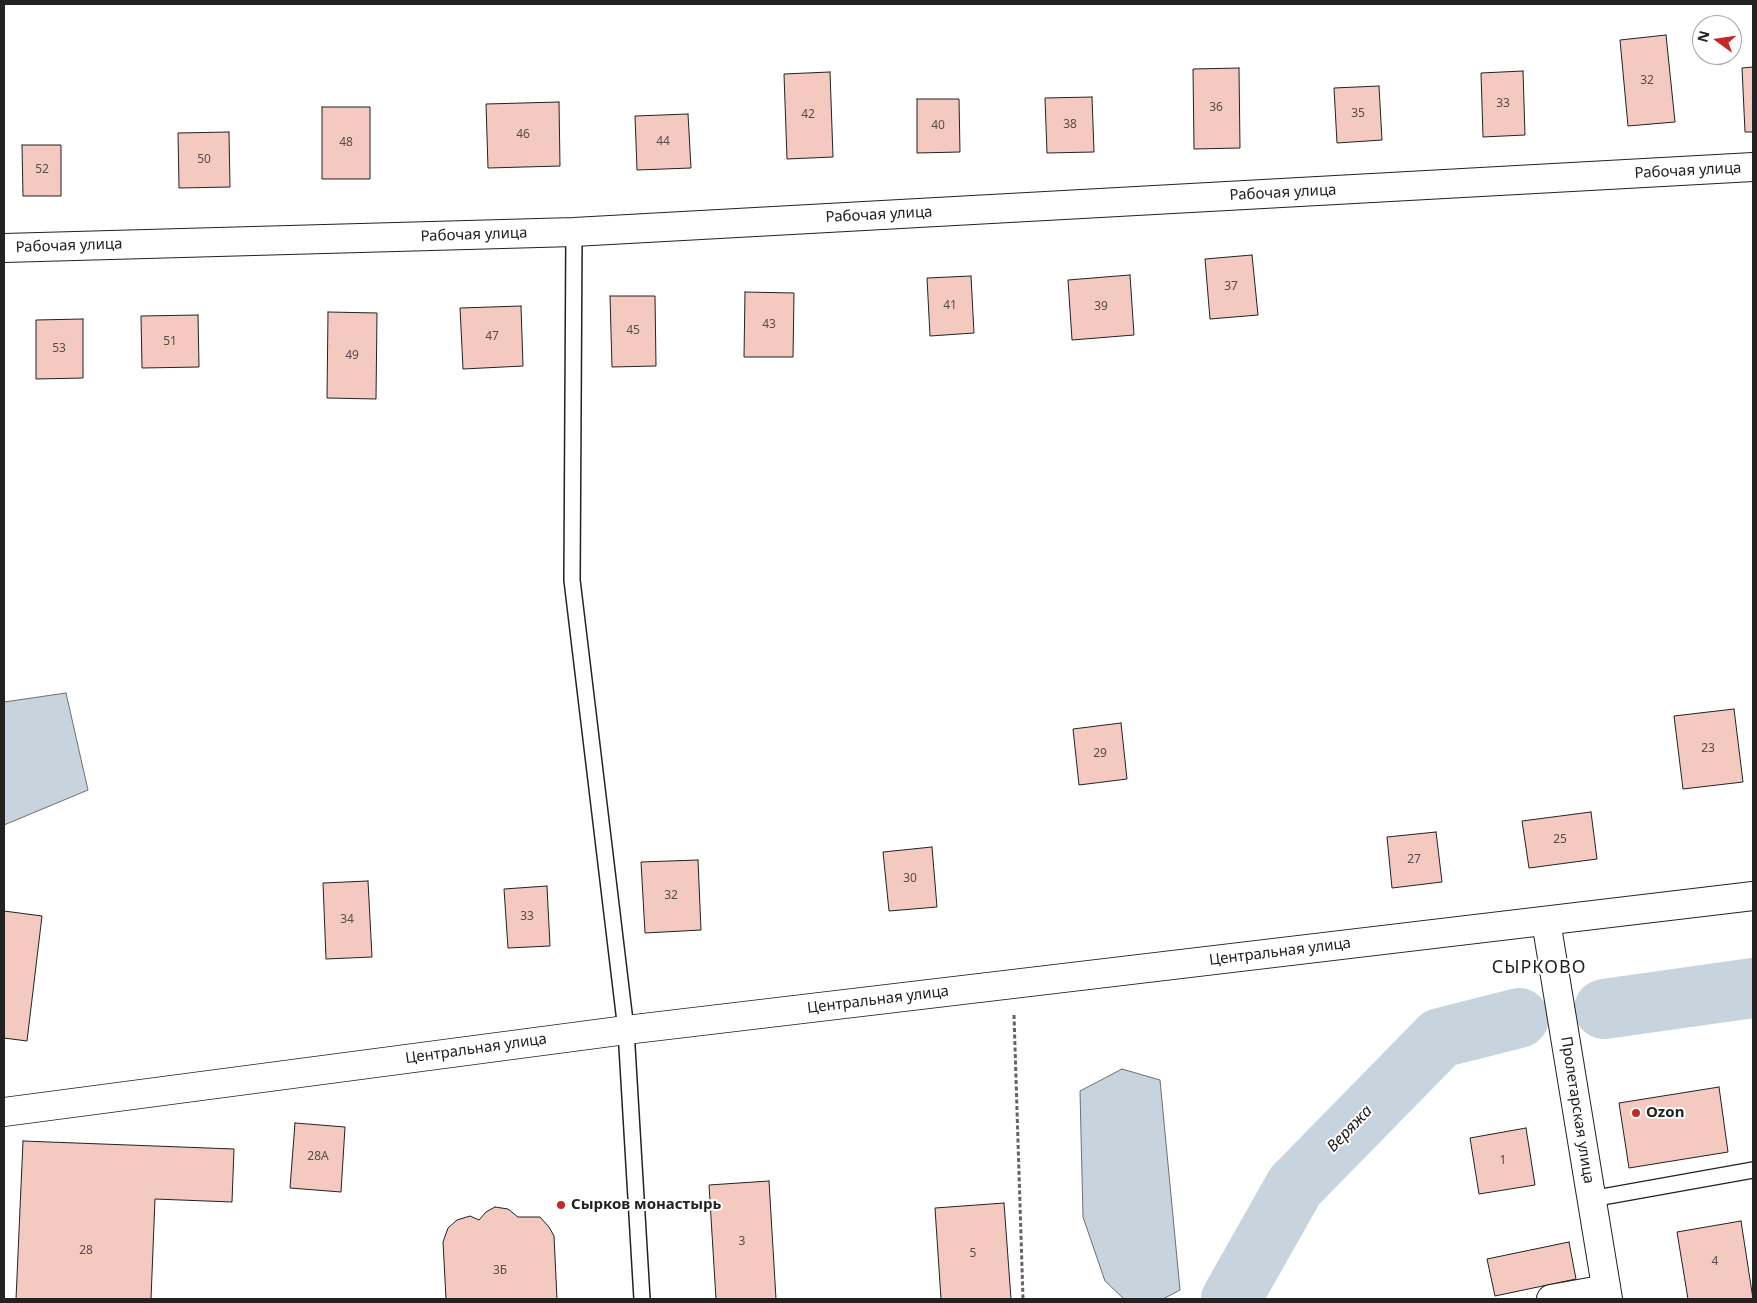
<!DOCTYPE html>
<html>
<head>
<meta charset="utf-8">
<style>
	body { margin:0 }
	#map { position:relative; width:1757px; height:1303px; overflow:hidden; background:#fff; font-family:"Noto Sans",sans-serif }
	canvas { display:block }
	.frame { position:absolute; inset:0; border:5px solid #222; pointer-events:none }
	.north { position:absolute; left:1692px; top:15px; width:50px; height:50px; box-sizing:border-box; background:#fff; border:1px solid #a7a7a7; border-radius:50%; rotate:284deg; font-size:14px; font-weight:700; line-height:20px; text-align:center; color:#222 }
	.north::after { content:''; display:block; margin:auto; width:18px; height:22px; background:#c62828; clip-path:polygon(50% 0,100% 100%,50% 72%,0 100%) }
</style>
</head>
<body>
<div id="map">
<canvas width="1757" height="1303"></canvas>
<div class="frame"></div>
<div class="north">N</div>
</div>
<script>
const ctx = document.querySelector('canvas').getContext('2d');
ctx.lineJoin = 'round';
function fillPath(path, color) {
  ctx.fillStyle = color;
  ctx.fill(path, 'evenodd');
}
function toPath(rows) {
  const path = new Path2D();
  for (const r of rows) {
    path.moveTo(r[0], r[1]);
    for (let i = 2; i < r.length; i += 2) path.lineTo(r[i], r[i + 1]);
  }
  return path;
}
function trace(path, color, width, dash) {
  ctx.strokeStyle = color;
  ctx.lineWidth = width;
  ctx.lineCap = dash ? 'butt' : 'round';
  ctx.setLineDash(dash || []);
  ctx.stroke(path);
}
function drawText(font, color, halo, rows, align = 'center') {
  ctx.font = font + ' "Noto Sans",sans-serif';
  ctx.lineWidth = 4;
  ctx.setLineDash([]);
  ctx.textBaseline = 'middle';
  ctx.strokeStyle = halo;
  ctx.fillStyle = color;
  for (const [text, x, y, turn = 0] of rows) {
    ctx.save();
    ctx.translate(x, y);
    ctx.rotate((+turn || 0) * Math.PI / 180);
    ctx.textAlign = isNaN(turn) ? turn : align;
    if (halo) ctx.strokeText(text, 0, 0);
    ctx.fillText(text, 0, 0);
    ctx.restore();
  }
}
const water = toPath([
	[66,693,88,790,4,825,4,702,66,693],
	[1122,1069,1160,1080,1180,1290,1163,1299,1124,1299,1105,1281,1083,1217,1080,1091,1122,1069]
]);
const river = toPath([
	[1604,1009,1753,988],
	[1231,1299,1295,1186,1440,1038,1519,1018]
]);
const building = toPath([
	[1666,35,1675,122,1628,126,1620,40,1666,35],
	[1753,67,1753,132,1745,132,1742,68,1753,67],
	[1239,68,1240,148,1194,149,1193,69,1239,68],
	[1523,71,1525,135,1483,137,1481,73,1523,71],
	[830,72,833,157,787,159,784,74,830,72],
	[1379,86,1382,140,1337,143,1334,88,1379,86],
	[1092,97,1094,152,1047,153,1045,98,1092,97],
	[917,99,959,99,960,152,917,153,917,99],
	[559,102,560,166,488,168,486,104,559,102],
	[322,107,370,107,370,179,322,179,322,107],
	[688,114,691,168,637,170,635,116,688,114],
	[229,132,230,187,179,188,178,133,229,132],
	[22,145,61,145,61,196,23,196,22,145],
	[1252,255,1258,315,1210,319,1205,259,1252,255],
	[1130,275,1134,335,1072,340,1068,280,1130,275],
	[971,276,974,333,930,336,927,278,971,276],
	[745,292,794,293,793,357,744,357,745,292],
	[610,296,655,296,656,366,612,367,610,296],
	[521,306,523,366,463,369,460,308,521,306],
	[328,312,377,313,376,399,327,398,328,312],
	[198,315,199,367,142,368,141,316,198,315],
	[83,319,83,378,36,379,36,320,83,319],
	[1734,709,1743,782,1683,789,1674,716,1734,709],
	[1121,723,1127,779,1079,785,1073,729,1121,723],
	[1591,812,1597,859,1529,868,1522,821,1591,812],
	[1436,832,1442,882,1392,888,1387,837,1436,832],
	[932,847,937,907,889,911,883,852,932,847],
	[698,860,701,930,645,933,641,862,698,860],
	[368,881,372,957,326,959,323,883,368,881],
	[547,886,550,946,508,948,504,889,547,886],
	[4,911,42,916,27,1041,4,1038,4,911],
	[1719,1087,1728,1152,1629,1168,1619,1103,1719,1087],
	[295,1123,345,1127,341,1192,290,1188,295,1123],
	[1526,1128,1535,1185,1479,1194,1470,1138,1526,1128],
	[23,1141,234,1149,232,1202,155,1199,151,1299,16,1299,23,1141],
	[769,1181,776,1299,716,1299,709,1185,769,1181],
	[1004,1203,1011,1299,941,1299,935,1208,1004,1203],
	[495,1207,508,1209,518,1217,540,1217,549,1227,554,1236,557,1299,446,1299,443,1242,448,1228,457,1220,470,1216,479,1220,486,1212,495,1207],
	[1741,1221,1753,1299,1688,1299,1677,1232,1741,1221],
	[1569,1242,1576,1279,1495,1296,1487,1259,1569,1242]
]);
const path = toPath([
	[1014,1015,1023,1299]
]);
const lane = toPath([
	[574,232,572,580,626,1030,642,1299],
	[1591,1199,1753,1170]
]);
const street = toPath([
	[4,248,574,232,1753,167],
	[1546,921,1608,1299],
	[1551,1299,1606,1289]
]);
const secondary = toPath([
	[4,1112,626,1030,1753,896]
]);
const markers = [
	[1636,1113,5,"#c62828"],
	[561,1205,5,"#c62828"]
];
const numberNames = [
	["32",1647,81],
	["33",1503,104],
	["36",1216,108],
	["35",1358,114],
	["42",808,115],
	["38",1070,125],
	["40",938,126],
	["46",523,135],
	["44",663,142],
	["48",346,143],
	["50",204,160],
	["52",42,170],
	["37",1231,287],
	["41",950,306],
	["39",1101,307],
	["43",769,325],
	["45",633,331],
	["47",492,337],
	["51",170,342],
	["53",59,349],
	["49",352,356],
	["23",1708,749],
	["29",1100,754],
	["25",1560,840],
	["27",1414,860],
	["30",910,879],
	["32",671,896],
	["33",527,917],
	["34",347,920],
	["28А",318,1157],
	["1",1503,1161],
	["3",742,1242],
	["28",86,1251],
	["5",973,1254],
	["4",1715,1262],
	["3Б",500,1271]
];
const streetNames = [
	["Рабочая улица",1688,171,-3],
	["Рабочая улица",1283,193,-3],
	["Рабочая улица",879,215,-3],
	["Рабочая улица",474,235,-2],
	["Рабочая улица",69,246,-2],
	["Центральная улица",1280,952,-7],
	["Центральная улица",878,1000,-7],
	["Центральная улица",476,1049,-8],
	["Пролетарская улица",1577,1110,81]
];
const poiNames = [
	["Ozon",1646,1113],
	["Сырков монастырь",571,1205]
];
const waterNames = [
	["Веряжа",1350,1129,-46]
];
const quarterNames = [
	["СЫРКОВО",1539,968]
];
fillPath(water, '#c7d3dd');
trace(water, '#6f6f6f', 1);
trace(river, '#c7d3dd', 60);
fillPath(building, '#f3c9c0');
trace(building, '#222', 1);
trace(lane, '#222', 18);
trace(street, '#222', 30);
trace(secondary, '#222', 30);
trace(path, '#646464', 3, [4, 2.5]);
trace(lane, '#fff', 15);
trace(street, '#fff', 28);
trace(secondary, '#fff', 28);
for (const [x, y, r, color] of markers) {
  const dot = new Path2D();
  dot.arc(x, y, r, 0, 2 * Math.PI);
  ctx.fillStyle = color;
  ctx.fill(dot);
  trace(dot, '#fff', 2);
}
drawText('12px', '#564c4a', null, numberNames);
drawText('15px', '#222', '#fff', streetNames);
drawText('bold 15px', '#222', '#fff', poiNames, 'left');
drawText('italic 16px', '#222', '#fff', waterNames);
ctx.letterSpacing = '1px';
drawText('18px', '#222', '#fff', quarterNames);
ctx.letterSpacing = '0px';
</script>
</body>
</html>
